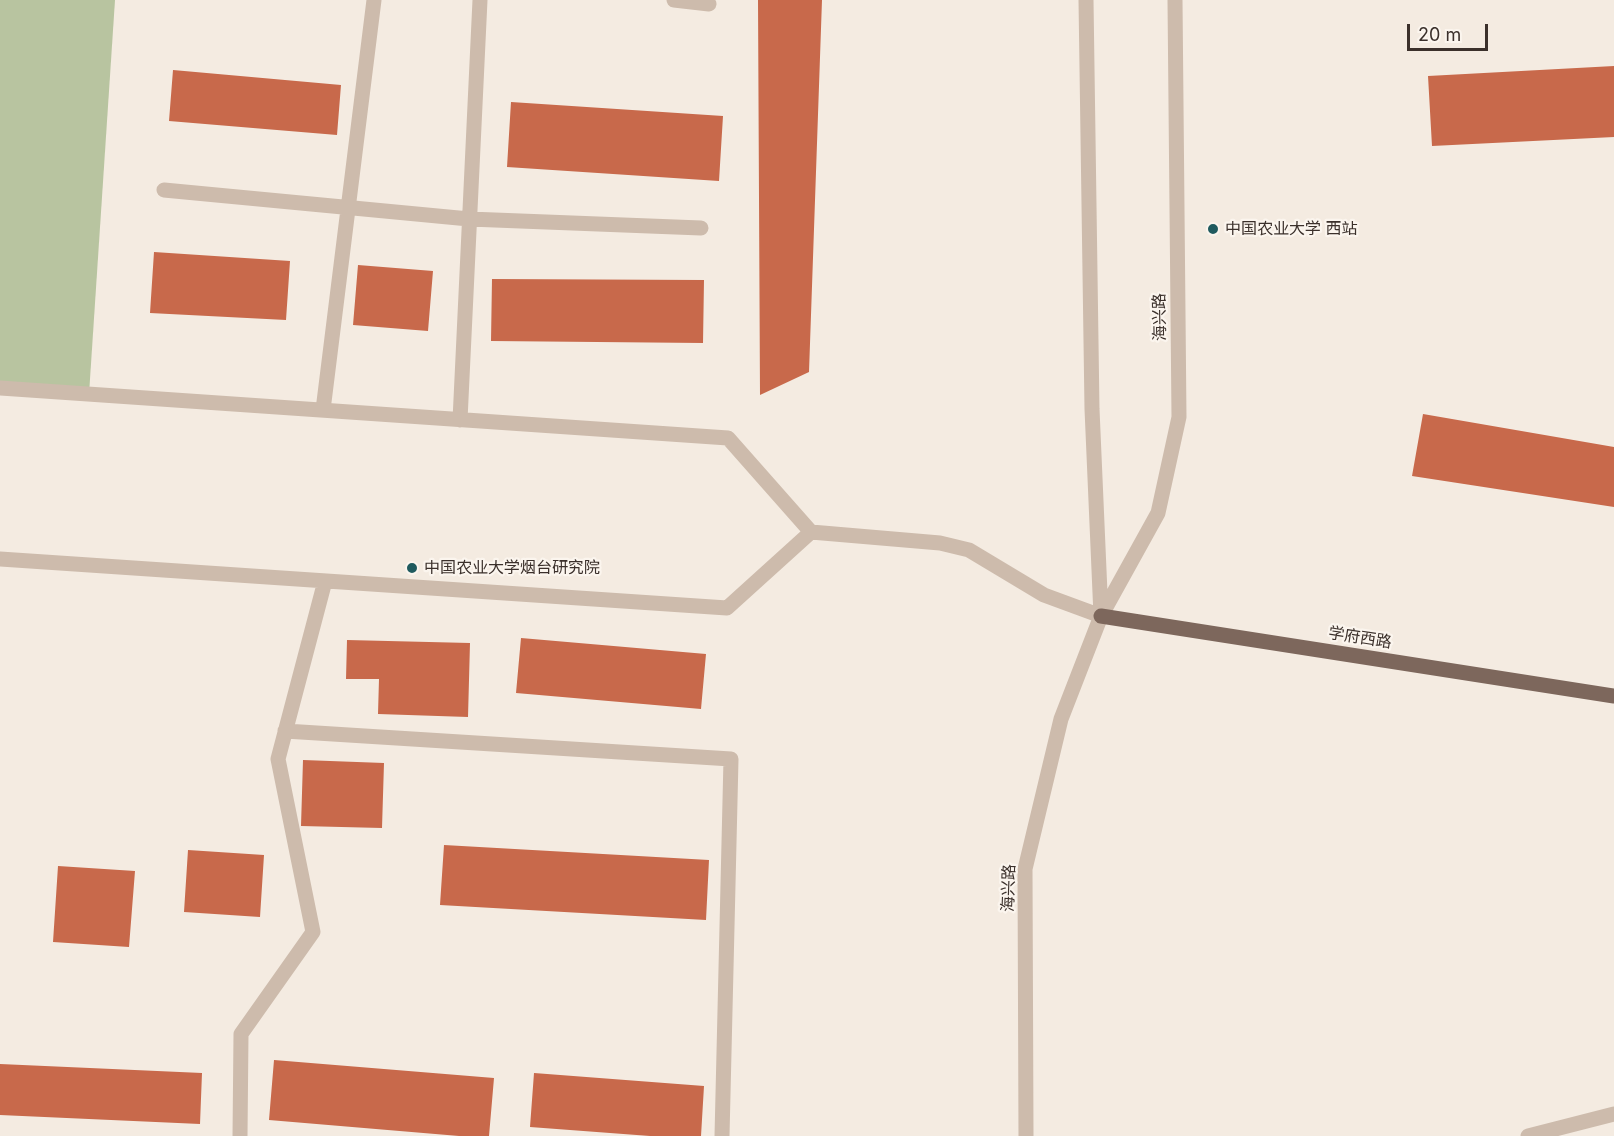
<!DOCTYPE html>
<html>
<head>
<meta charset="utf-8">
<style>
	body { margin:0 }
	#map { position:relative; width:1614px; height:1136px; overflow:hidden; background:#f4ebe1; font-family:Inter,sans-serif }
	canvas { display:block }
	.scale { position:absolute; left:1407px; top:24px; width:81px; height:27px; box-sizing:border-box; border:3px solid #3b302b; border-top:0; padding-left:8px; font-size:18px; line-height:21px; white-space:nowrap; color:#3b302b; -webkit-text-stroke:4px #fbf5ee; paint-order:stroke }
</style>
</head>
<body>
<div id="map">
<canvas width="1614" height="1136"></canvas>
<div class="scale">20 m</div>
</div>
<script>
const ctx = document.querySelector('canvas').getContext('2d');
ctx.lineJoin = 'round';
function fillPath(path, color) {
  ctx.fillStyle = color;
  ctx.fill(path, 'evenodd');
}
function toPath(rows) {
  const path = new Path2D();
  for (const r of rows) {
    path.moveTo(r[0], r[1]);
    for (let i = 2; i < r.length; i += 2) path.lineTo(r[i], r[i + 1]);
  }
  return path;
}
function trace(path, color, width, dash) {
  ctx.strokeStyle = color;
  ctx.lineWidth = width;
  ctx.lineCap = dash ? 'butt' : 'round';
  ctx.setLineDash(dash || []);
  ctx.stroke(path);
}
function drawText(font, color, halo, rows, align = 'center') {
  ctx.font = font + ' Inter,"Noto Sans SC",sans-serif';
  ctx.lineWidth = 4.5;
  ctx.setLineDash([]);
  ctx.textBaseline = 'middle';
  ctx.strokeStyle = halo;
  ctx.fillStyle = color;
  for (const [text, x, y, turn = 0] of rows) {
    ctx.save();
    ctx.translate(x, y);
    ctx.rotate((+turn || 0) * Math.PI / 180);
    ctx.textAlign = isNaN(turn) ? turn : align;
    if (halo) ctx.strokeText(text, 0, 0);
    ctx.fillText(text, 0, 0);
    ctx.restore();
  }
}
const green = toPath([
	[0,0,115,0,89,394,0,388]
]);
const building = toPath([
	[758,0,822,0,809,372,760,395],
	[1614,66,1614,137,1432,146,1428,76],
	[173,70,341,85,337,135,169,121],
	[511,102,723,116,719,181,507,167],
	[154,252,290,261,286,320,150,313],
	[358,265,433,271,428,331,353,325],
	[492,279,704,280,703,343,491,341],
	[1423,414,1614,447,1614,507,1412,476],
	[521,638,706,654,701,709,516,693],
	[347,640,470,643,468,717,378,714,379,679,346,679],
	[303,760,384,763,382,828,301,826],
	[444,845,709,860,706,920,440,905],
	[188,850,264,855,260,917,184,912],
	[58,866,135,871,129,947,53,942],
	[274,1060,494,1078,489,1136,459,1136,269,1120],
	[0,1064,202,1073,200,1124,0,1115],
	[534,1073,704,1086,701,1136,650,1136,530,1127]
]);
const minor = toPath([
	[674,0,709,4],
	[1086,0,1092,409,1101,616],
	[164,190,469,219,701,228],
	[0,388,728,438,811,532,940,543,969,550,1044,595,1101,616],
	[323,410,374,0],
	[460,420,480,0],
	[0,559,727,608,811,532],
	[285,731,731,759,722,1136],
	[240,1136,241,1034,313,932,278,759,325,581],
	[1026,1136,1025,869,1061,719,1101,616,1158,513,1179,417,1175,0],
	[1528,1136,1614,1114]
]);
const major = toPath([
	[1101,616,1614,696]
]);
const markers = [
	[1213,229,6,"#1f5a5e"],
	[412,568,6,"#1f5a5e"]
];
const poiNames = [
	["中国农业大学 西站",1225,229],
	["中国农业大学烟台研究院",424,568]
];
const streetNames = [
	["海兴路",1160,317,-91],
	["学府西路",1360,638,9],
	["海兴路",1009,888,-88]
];
fillPath(green, '#b8c4a0');
fillPath(building, '#c8694b');
trace(minor, '#cdbbac', 15);
trace(major, '#7d675c', 15);
for (const [x, y, r, color] of markers) {
  const dot = new Path2D();
  dot.arc(x, y, r, 0, 2 * Math.PI);
  ctx.fillStyle = color;
  ctx.fill(dot);
  trace(dot, '#fbf5ee', 2);
}
drawText('16px', '#3b302b', '#fbf5ee', poiNames, 'left');
drawText('16px', '#3b302b', '#fbf5ee', streetNames);
</script>
</body>
</html>
